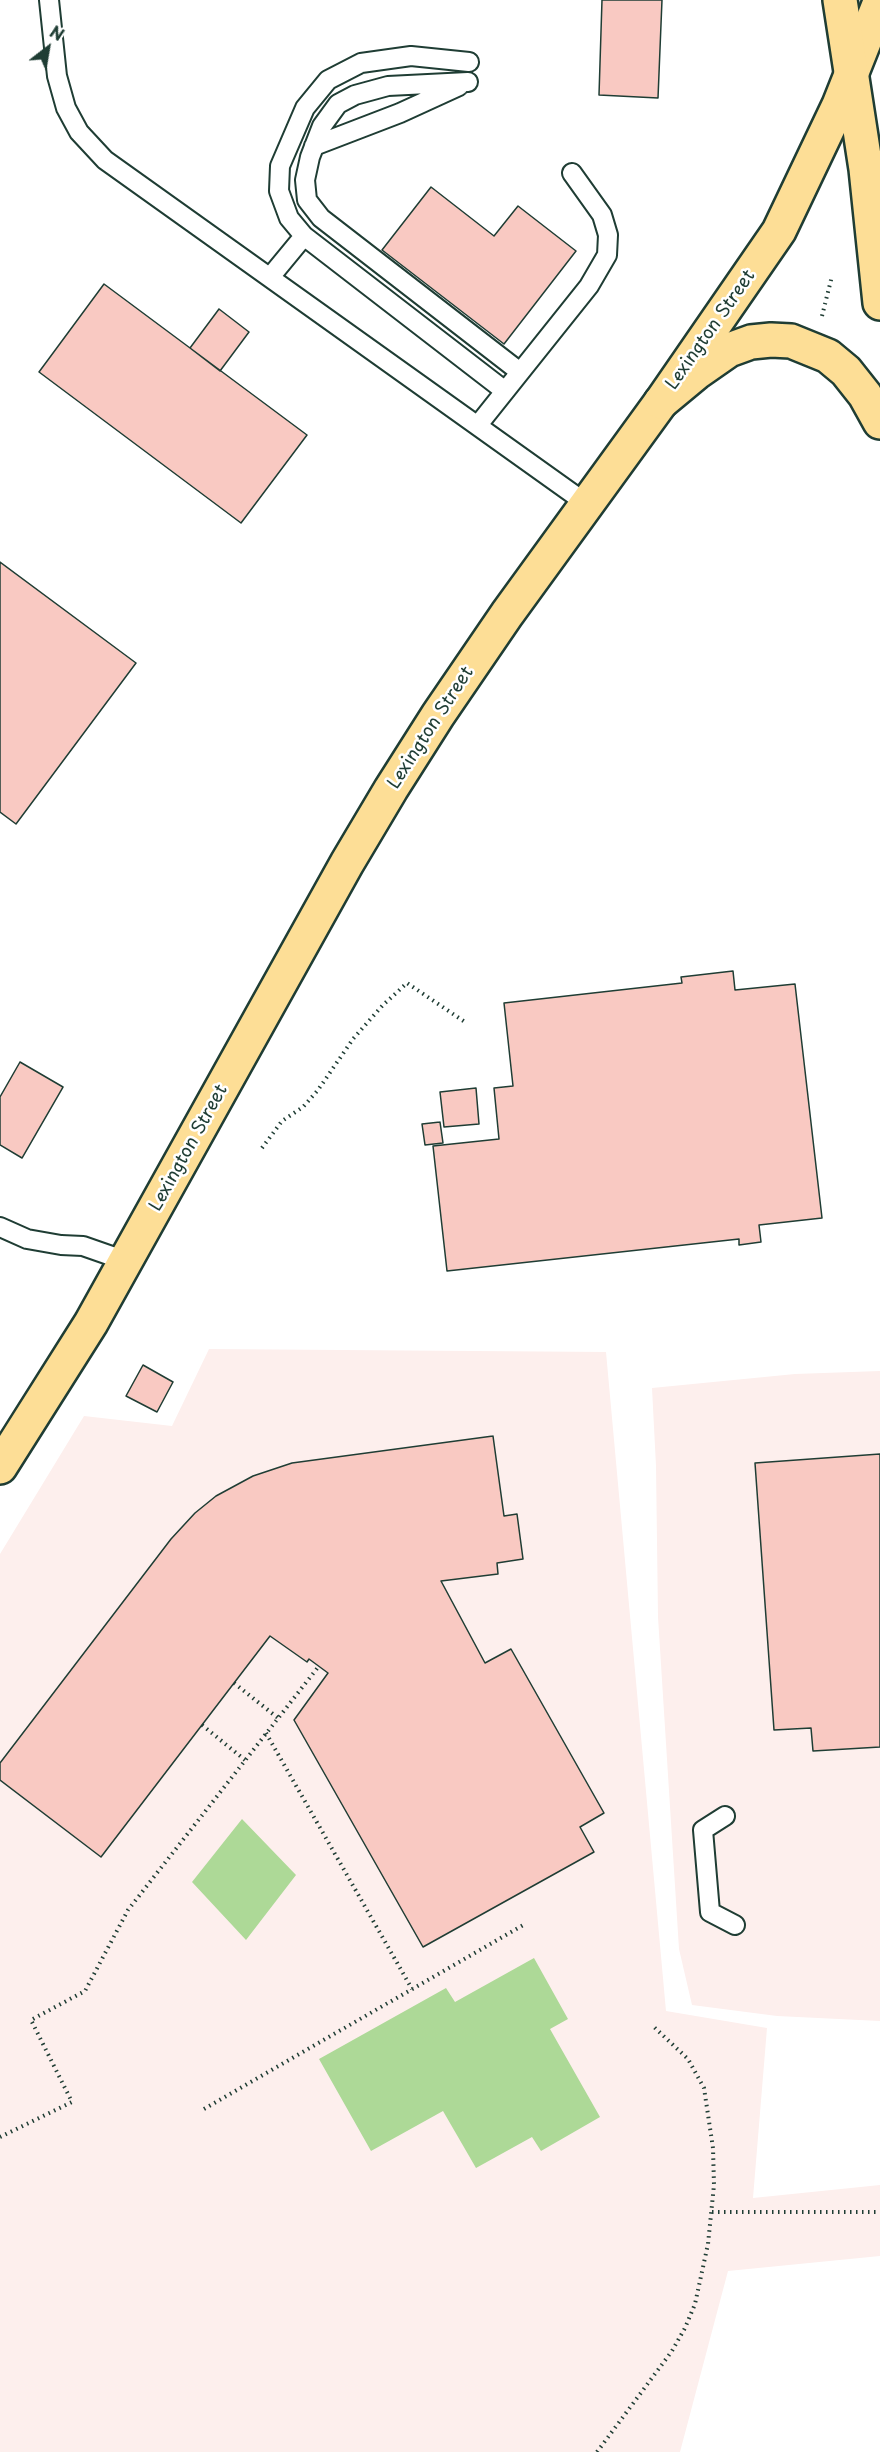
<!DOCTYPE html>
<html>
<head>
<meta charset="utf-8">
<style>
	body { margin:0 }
	#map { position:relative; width:880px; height:2452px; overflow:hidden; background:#fff; font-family:"Playpen Sans",sans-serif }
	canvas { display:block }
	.north { position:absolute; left:18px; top:18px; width:60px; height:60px; -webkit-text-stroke:4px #fff; paint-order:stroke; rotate:31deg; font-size:16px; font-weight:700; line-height:24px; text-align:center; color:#1f3d34 }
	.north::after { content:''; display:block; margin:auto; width:21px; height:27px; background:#1f3d34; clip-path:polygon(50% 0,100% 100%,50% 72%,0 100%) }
</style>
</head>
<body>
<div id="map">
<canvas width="880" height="2452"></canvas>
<div class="north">N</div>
</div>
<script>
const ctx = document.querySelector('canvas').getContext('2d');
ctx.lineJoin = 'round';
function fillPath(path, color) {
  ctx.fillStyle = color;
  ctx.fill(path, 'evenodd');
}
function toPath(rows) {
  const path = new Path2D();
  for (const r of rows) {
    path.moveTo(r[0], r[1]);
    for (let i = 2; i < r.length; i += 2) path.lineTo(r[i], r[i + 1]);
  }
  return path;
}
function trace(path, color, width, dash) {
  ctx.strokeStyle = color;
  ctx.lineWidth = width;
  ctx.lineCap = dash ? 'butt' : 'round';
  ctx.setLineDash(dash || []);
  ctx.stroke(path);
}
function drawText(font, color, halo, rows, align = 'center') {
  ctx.font = font + ' "Playpen Sans",sans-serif';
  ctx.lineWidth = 5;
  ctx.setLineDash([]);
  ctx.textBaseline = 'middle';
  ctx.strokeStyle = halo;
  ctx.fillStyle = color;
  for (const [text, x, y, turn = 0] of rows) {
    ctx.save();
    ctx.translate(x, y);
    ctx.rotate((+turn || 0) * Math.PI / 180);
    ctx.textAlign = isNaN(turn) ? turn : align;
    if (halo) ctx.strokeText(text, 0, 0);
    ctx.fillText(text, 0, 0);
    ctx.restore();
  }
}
const built = toPath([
	[209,1349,606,1352,666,2011,767,2028,753,2198,880,2185,880,2256,728,2271,680,2452,0,2452,0,1554,84,1416,172,1426],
	[880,1371,880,2021,777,2016,692,2005,679,1949,658,1617,656,1466,652,1388,795,1374]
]);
const green = toPath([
	[242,1819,296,1875,246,1940,192,1882],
	[534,1958,568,2019,550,2029,600,2117,541,2151,532,2137,476,2168,443,2111,371,2151,319,2059,446,1988,455,2002]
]);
const building = toPath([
	[602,0,662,0,658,98,599,95,602,0],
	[431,187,494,236,518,206,576,251,504,344,382,250,431,187],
	[104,284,307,435,241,523,39,372,104,284],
	[219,309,249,332,220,371,190,348,219,309],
	[0,562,136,663,16,824,0,812,0,562],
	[733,971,735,990,795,984,822,1218,759,1225,761,1242,739,1245,739,1239,447,1271,433,1146,499,1139,494,1088,513,1086,504,1003,682,983,681,977,733,971],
	[20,1062,63,1087,22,1158,0,1145,0,1097,20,1062],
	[476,1088,479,1124,444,1127,440,1092,476,1088],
	[440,1122,443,1143,425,1145,422,1124,440,1122],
	[143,1365,173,1382,157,1412,126,1396,143,1365],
	[493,1436,504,1516,517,1514,523,1559,497,1563,498,1574,441,1581,485,1663,511,1649,604,1813,580,1827,594,1852,423,1947,294,1720,328,1673,309,1659,307,1662,270,1636,101,1857,0,1780,0,1763,171,1539,195,1513,216,1496,253,1476,292,1463,493,1436],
	[880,1454,880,1747,813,1751,811,1728,774,1730,755,1463,880,1454]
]);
const path = toPath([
	[822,316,832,276],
	[262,1148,282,1121,303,1107,318,1090,353,1039,383,1005,407,983,465,1022],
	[234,1683,278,1718],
	[202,1725,245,1760],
	[266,1733,412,1989],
	[204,2109,525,1924],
	[0,2137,72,2102,31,2020,85,1991,128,1910,319,1666],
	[712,2212,880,2212],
	[597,2452,672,2351,685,2328,695,2304,708,2244,714,2185,713,2148,704,2088,688,2059,654,2027]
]);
const service = toPath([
	[49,0,57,76,66,108,79,132,105,160,587,504],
	[469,62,411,56,361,63,328,80,305,108,280,166,279,191,289,218,304,236,505,391],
	[468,82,388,86,355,95,338,104,322,126,310,157,305,180,307,200,321,218,520,372],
	[314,146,400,113,459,86],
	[271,276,304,236],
	[478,425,589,286,607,255,608,235,602,215,572,173],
	[0,1227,27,1239,61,1245,83,1246,126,1261],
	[725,1816,703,1830,710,1912,735,1925]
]);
const primary = toPath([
	[0,1467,91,1323,347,863,391,789,438,715,507,614,661,402,779,231,839,105,880,2]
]);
const trunk = toPath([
	[840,0,866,169,880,303],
	[661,402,696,373,729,350,751,342,771,340,791,341,828,356,846,371,865,395,880,422]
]);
const streetNames = [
	["Lexington Street",711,330,-55],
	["Lexington Street",431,728,-57],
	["Lexington Street",189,1148,-61]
];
fillPath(built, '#fdefed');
fillPath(green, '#add997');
fillPath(building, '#f9c9c2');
trace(building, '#1f3d34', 1.5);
trace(service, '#1f3d34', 22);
trace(primary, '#1f3d34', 38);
trace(trunk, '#1f3d34', 38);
trace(path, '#1f3d34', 4, [1.5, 4.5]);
trace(service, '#fff', 18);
trace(primary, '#fdde96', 33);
trace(trunk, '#fdde96', 33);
drawText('18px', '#1f3d34', '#fff', streetNames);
</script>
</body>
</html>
